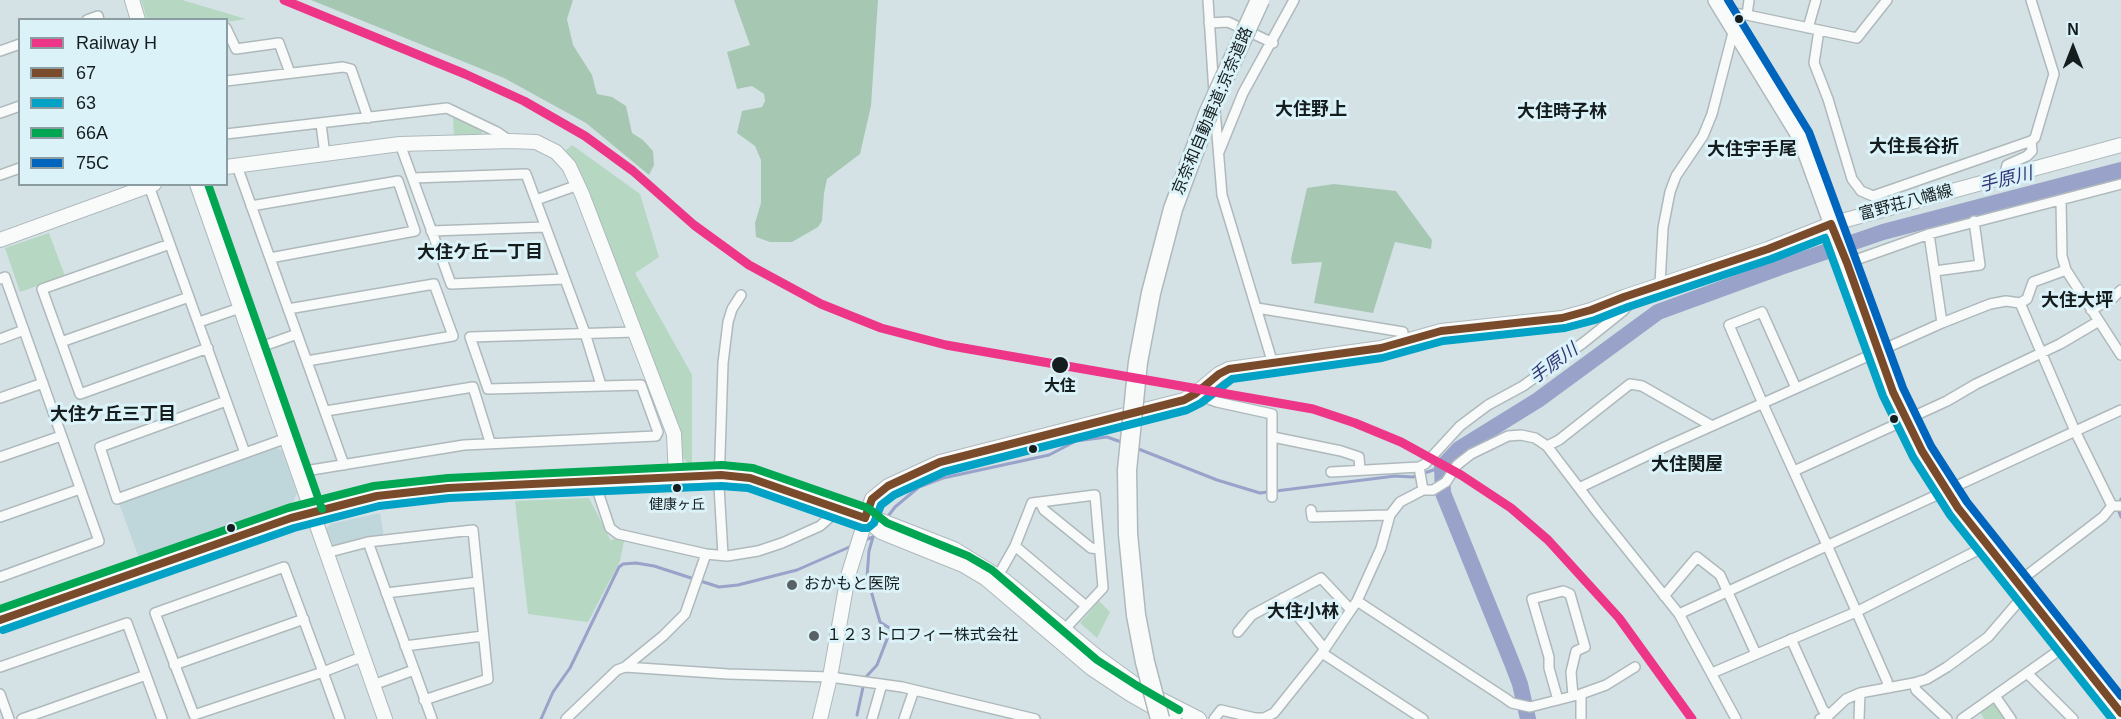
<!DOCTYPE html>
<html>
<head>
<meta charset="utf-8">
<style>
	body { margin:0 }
	#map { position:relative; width:2121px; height:719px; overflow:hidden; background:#d4e2e5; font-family:Helvetica,sans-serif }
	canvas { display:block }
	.legend { position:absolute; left:18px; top:18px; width:210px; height:168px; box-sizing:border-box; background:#dbf3f8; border:2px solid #8c9da1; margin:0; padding:8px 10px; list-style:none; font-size:18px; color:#151d1f }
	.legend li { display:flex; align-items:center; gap:12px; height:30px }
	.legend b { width:30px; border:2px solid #8c9da1 }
	.north { position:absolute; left:2043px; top:18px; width:60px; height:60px; -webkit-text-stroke:4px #dbf3f8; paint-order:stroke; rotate:0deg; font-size:16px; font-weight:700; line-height:24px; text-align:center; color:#151d1f }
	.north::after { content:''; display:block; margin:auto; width:21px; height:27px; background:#151d1f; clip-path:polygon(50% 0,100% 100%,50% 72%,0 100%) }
</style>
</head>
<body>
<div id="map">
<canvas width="2121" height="719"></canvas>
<ul class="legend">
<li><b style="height:8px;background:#ee3689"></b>Railway H</li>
<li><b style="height:8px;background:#7a4b2a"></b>67</li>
<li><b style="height:8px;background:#01a2c5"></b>63</li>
<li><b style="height:8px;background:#00a651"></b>66A</li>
<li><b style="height:8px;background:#0065bd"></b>75C</li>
</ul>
<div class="north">N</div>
</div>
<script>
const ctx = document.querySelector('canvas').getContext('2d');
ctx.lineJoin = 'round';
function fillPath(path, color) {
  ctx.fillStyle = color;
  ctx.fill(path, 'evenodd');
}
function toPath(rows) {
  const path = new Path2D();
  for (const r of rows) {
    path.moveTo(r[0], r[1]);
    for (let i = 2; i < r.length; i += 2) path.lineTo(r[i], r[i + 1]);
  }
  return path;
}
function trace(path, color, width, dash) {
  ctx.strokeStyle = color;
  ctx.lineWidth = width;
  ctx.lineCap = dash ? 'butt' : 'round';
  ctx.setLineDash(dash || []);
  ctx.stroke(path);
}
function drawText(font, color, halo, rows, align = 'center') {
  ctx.font = font + ' Helvetica,"Noto Sans JP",sans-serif';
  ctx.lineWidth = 6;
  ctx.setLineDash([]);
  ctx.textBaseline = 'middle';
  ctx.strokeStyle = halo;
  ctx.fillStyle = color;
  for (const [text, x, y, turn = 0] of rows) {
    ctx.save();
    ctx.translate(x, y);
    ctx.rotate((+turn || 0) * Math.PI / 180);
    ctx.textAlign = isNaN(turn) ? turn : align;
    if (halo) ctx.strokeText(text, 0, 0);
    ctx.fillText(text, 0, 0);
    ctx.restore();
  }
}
const built = toPath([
	[277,448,282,451,297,493,293,502,139,558,119,503],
	[380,513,384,537,334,546,330,543,325,531,330,524]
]);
const green = toPath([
	[141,0,182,0,246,19,227,22,226,20,147,19],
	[453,116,484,130,480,135,454,136],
	[572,145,640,194,659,257,635,273,692,375,692,463,688,463,682,457,681,435,577,166,565,151],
	[49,233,65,276,20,292,5,248],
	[589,498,611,541,613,539,624,541,620,561,588,622,528,614,515,501],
	[1099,601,1110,612,1097,638,1080,623],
	[1989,704,1995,705,2004,719,1984,719,1979,710]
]);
const forest = toPath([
	[311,0,573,0,567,19,573,45,592,75,597,94,612,97,626,106,632,133,643,140,653,151,654,165,649,175,586,123,504,78],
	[734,0,878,0,871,106,860,154,827,179,824,193,822,221,818,227,792,242,770,242,756,237,755,223,761,203,761,160,755,146,737,133,742,111,762,107,765,101,764,94,752,86,737,89,727,52,750,45],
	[1334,184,1396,191,1432,240,1431,249,1395,242,1373,313,1314,303,1322,262,1292,264,1291,259,1307,188]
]);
const stream = toPath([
	[1136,448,1217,480,1260,493,1395,476,1413,477,1442,467],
	[2121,499,2119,512,2121,517],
	[886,519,895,507,919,487,943,478,1049,455,1076,441,1107,437,1124,443],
	[865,540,873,537,877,532],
	[857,715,865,678,877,665,891,629,880,622,867,577,869,551,873,537],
	[541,719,553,692,570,668,619,567,623,564,636,563,654,566,719,587,738,585,797,570,854,545]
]);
const river = toPath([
	[1528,719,1520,684,1512,663,1443,493,1442,467,1459,449,1538,400,1658,312,1781,267,1883,232,2121,170]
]);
const street = toPath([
	[1208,0,1214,93],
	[1725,12,1747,15,1857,38,1887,0],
	[1747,15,1749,0],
	[87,20,98,16,99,20],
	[1209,23,1228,22,1273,43],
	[226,28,236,49,279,43,290,73],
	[1808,28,1816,0],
	[1819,30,1814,63,1828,99,1852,179,1861,191,1873,196,2031,141,2035,138,2054,74,2031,0],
	[0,51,20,44],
	[226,81,343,67,351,69,368,118],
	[1215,110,1222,195,1273,364],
	[0,113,20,106],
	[321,124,325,155],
	[226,134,447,108,497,132,510,141],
	[400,144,451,284,564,279],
	[1219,152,1243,93,1294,0],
	[237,166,344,465],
	[0,175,20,168],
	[2004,177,2007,165,2027,156,2032,151,2031,141],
	[413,178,526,174,585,333,601,385],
	[149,186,245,453],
	[536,200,578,185],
	[2061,200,2062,256,2066,270,2121,355],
	[251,206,398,181,415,231,270,258],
	[431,231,545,227],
	[1929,234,1942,323],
	[170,244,42,289,80,394,208,348],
	[1847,263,1929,234,2121,184],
	[1935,271,1980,265,1974,221],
	[0,279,5,277,99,541,0,577],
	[1660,285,1663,228,1670,192,1676,176,1703,136,1712,114,1734,29],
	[2020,303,2075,431,2112,506],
	[1257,308,1403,332],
	[288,309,434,284,453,336,307,361],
	[2091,310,2113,298,2121,290],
	[199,322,240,308],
	[0,339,24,330],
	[61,342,189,297],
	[255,349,297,334],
	[1796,388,1762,312,1729,325,1763,404,1827,545,1887,681,1888,688],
	[1195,394,1217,402,1272,414,1272,497],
	[0,398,43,383],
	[226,401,100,447,117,499,287,438],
	[326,411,473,387,490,442],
	[1273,437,1341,451,1359,457,1360,470],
	[1547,446,1559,440,1630,384,1642,386,1712,426],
	[0,457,61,436],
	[1794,471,1947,401,1976,384,2060,344,2099,321],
	[299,472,464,445,656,436,658,432,641,385,488,389,470,337,635,332],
	[1331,472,1419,467],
	[594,480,610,528,618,534,706,554,727,556,758,551,782,543,820,526,839,509],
	[1579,488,1665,447,1942,323,1990,304,2006,301,2020,303,2027,299,2033,282,2066,270],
	[1423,490,1419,467,1425,464,1460,426,1488,405,1523,386,1583,343,1623,311,1634,299,1634,293],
	[1040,502,1044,510,1091,548,1099,549],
	[1311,510,1312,517,1390,515],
	[0,517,80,489],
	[368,542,432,719],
	[1015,546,1086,606],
	[326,553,368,542,473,530,488,679,424,700],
	[723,555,719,486,723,363,728,322,732,309,741,295],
	[998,576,1015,546,1032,503,1095,495,1103,588,1064,630],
	[2017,583,2103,517,2112,506,2121,506],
	[386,593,478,582],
	[1664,596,1697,557,1720,575,1756,654],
	[1283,598,1324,648],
	[1357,601,1505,698,1512,703,1530,707,1581,694,1606,685,1635,667],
	[1679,614,2121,410],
	[1238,632,1252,615,1321,578,1351,610],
	[1791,639,1823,710,1829,715],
	[405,646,483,636],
	[1322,653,1423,719],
	[174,665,304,619],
	[0,667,127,623,162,719],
	[625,667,728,674,830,677,902,687,1035,719],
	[1712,673,1856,612,1988,545],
	[2027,673,2073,719],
	[1914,683,1916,690,1947,719],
	[373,685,414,670],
	[0,694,9,719],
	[1581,694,1581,719],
	[1995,696,2011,719],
	[1558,700,1549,668,1549,657,1532,599,1563,591,1570,594,1585,647,1576,651,1571,672,1573,696],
	[22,719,146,675],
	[340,719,323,672,284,567,155,613,194,715,323,672,364,656],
	[566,719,617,670,625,667,663,636,685,614,706,554],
	[872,719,882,684],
	[904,719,914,690],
	[1214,719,1221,710,1255,718,1264,718,1274,713,1322,653,1357,601,1381,548,1390,515,1400,502,1423,490,1433,490,1446,482,1457,465,1471,454,1508,436,1521,435,1535,438,1547,446,1598,513,1679,614,1736,719],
	[1820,719,1829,715,1846,699,1860,693,1914,683,1927,679,1947,667,1988,637,2019,601,2023,591],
	[1859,719,1860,693],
	[1962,719,2068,644]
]);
const secondary = toPath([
	[132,0,138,20],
	[226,167,400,144,510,141,536,142,556,152,569,166,582,194,674,434,676,478],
	[197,184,385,719],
	[0,240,154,184],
	[866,519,881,532,963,565,985,578,1091,668,1130,694,1174,719],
	[0,620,291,518,377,496,448,488,721,475,750,478,865,518,882,521,954,549,1004,580,1096,656,1144,691,1199,719],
	[820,719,830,677,848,576,872,499,888,486,940,462,1184,400,1195,394,1219,374,1229,369,1381,348,1441,331,1562,318,1591,310,1624,297,1768,249,1831,224,2121,145]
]);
const primary = toPath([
	[1716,0,1800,137,1893,392,1922,451,1958,508,2121,713]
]);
const highwayBridge = toPath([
	[1160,719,1145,662,1136,615,1128,534,1127,470,1138,362,1151,293,1173,209,1208,114,1260,0]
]);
const bus1 = toPath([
	[0,620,291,518,377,496,448,488,721,475,750,478,865,518,872,499,888,486,940,462,1184,400,1195,394,1219,374,1229,369,1381,348,1441,331,1562,318,1591,310,1624,297,1768,249,1831,224,1847,263,1893,392,1922,451,1958,508,2121,713]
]);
const bus2 = toPath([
	[3,630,294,528,379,506,449,498,721,486,748,488,862,528,868,528,874,523,881,505,894,495,944,472,1187,410,1201,403,1232,379,1382,358,1443,341,1565,328,1595,320,1628,307,1771,259,1825,238,1883,396,1913,457,1950,515,2112,719]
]);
const bus3 = toPath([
	[208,184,322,509],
	[0,609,288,508,374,486,448,478,722,465,753,468,868,508,887,523,968,556,992,570,1097,660,1136,685,1179,710]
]);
const bus4 = toPath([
	[1728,0,1809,132,1903,388,1931,446,1967,502,2121,696]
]);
const rail1 = toPath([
	[284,0,465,74,524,101,585,136,633,171,694,225,749,265,821,304,881,328,946,345,1313,409,1355,423,1401,442,1461,475,1511,508,1548,540,1619,618,1692,719]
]);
const markers = [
	[1739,19,5,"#151d1f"],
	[1060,365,9,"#151d1f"],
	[1894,419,5,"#151d1f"],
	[1033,449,5,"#151d1f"],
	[677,488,5,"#151d1f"],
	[231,528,5,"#151d1f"],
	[792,585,6,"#586264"],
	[814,636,6,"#586264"]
];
const busNames = [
	["健康ヶ丘",677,505]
];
const streetNames = [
	["京奈和自動車道;京奈道路",1213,111,-67],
	["富野荘八幡線",1906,203,-15]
];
const stopNames = [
	["大住",1060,387]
];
const poiNames = [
	["おかもと医院",804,585],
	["１２３トロフィー株式会社",826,636]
];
const neighbourhoodNames = [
	["大住野上",1311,110],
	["大住時子林",1562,112],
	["大住長谷折",1914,147],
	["大住宇手尾",1752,150],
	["大住ケ丘一丁目",480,253],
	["大住大坪",2077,301],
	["大住ケ丘三丁目",113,415],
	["大住関屋",1687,465],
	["大住小林",1303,612]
];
const waterNames = [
	["手原川",2006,180,-14],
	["手原川",1554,364,-36]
];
fillPath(built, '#bfd6db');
fillPath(green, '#b6d7c1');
fillPath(forest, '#a6c8b2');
trace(stream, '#99a2c8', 3);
trace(river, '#99a2c8', 16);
trace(street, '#afb9bc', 12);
trace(secondary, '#afb9bc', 16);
trace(primary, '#afb9bc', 18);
trace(street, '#f9fbfb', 9);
trace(secondary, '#f9fbfb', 14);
trace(primary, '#f9fbfb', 15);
trace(highwayBridge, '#afb9bc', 21, []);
trace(highwayBridge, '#f9fbfb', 18);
trace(bus1, '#7a4b2a', 8);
trace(bus2, '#01a2c5', 8);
trace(bus3, '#00a651', 8);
trace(bus4, '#0065bd', 8);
trace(rail1, '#ee3689', 9);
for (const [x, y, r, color] of markers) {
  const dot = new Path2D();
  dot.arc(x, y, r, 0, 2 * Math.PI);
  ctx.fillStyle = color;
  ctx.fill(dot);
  trace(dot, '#dbf3f8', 2);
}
drawText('14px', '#151d1f', '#dbf3f8', busNames);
drawText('16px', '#151d1f', '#dbf3f8', streetNames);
drawText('bold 16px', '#151d1f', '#dbf3f8', stopNames);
drawText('16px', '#151d1f', '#dbf3f8', poiNames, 'left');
drawText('bold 18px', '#151d1f', '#dbf3f8', neighbourhoodNames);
drawText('italic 18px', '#323475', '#dbf3f8', waterNames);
</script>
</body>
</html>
